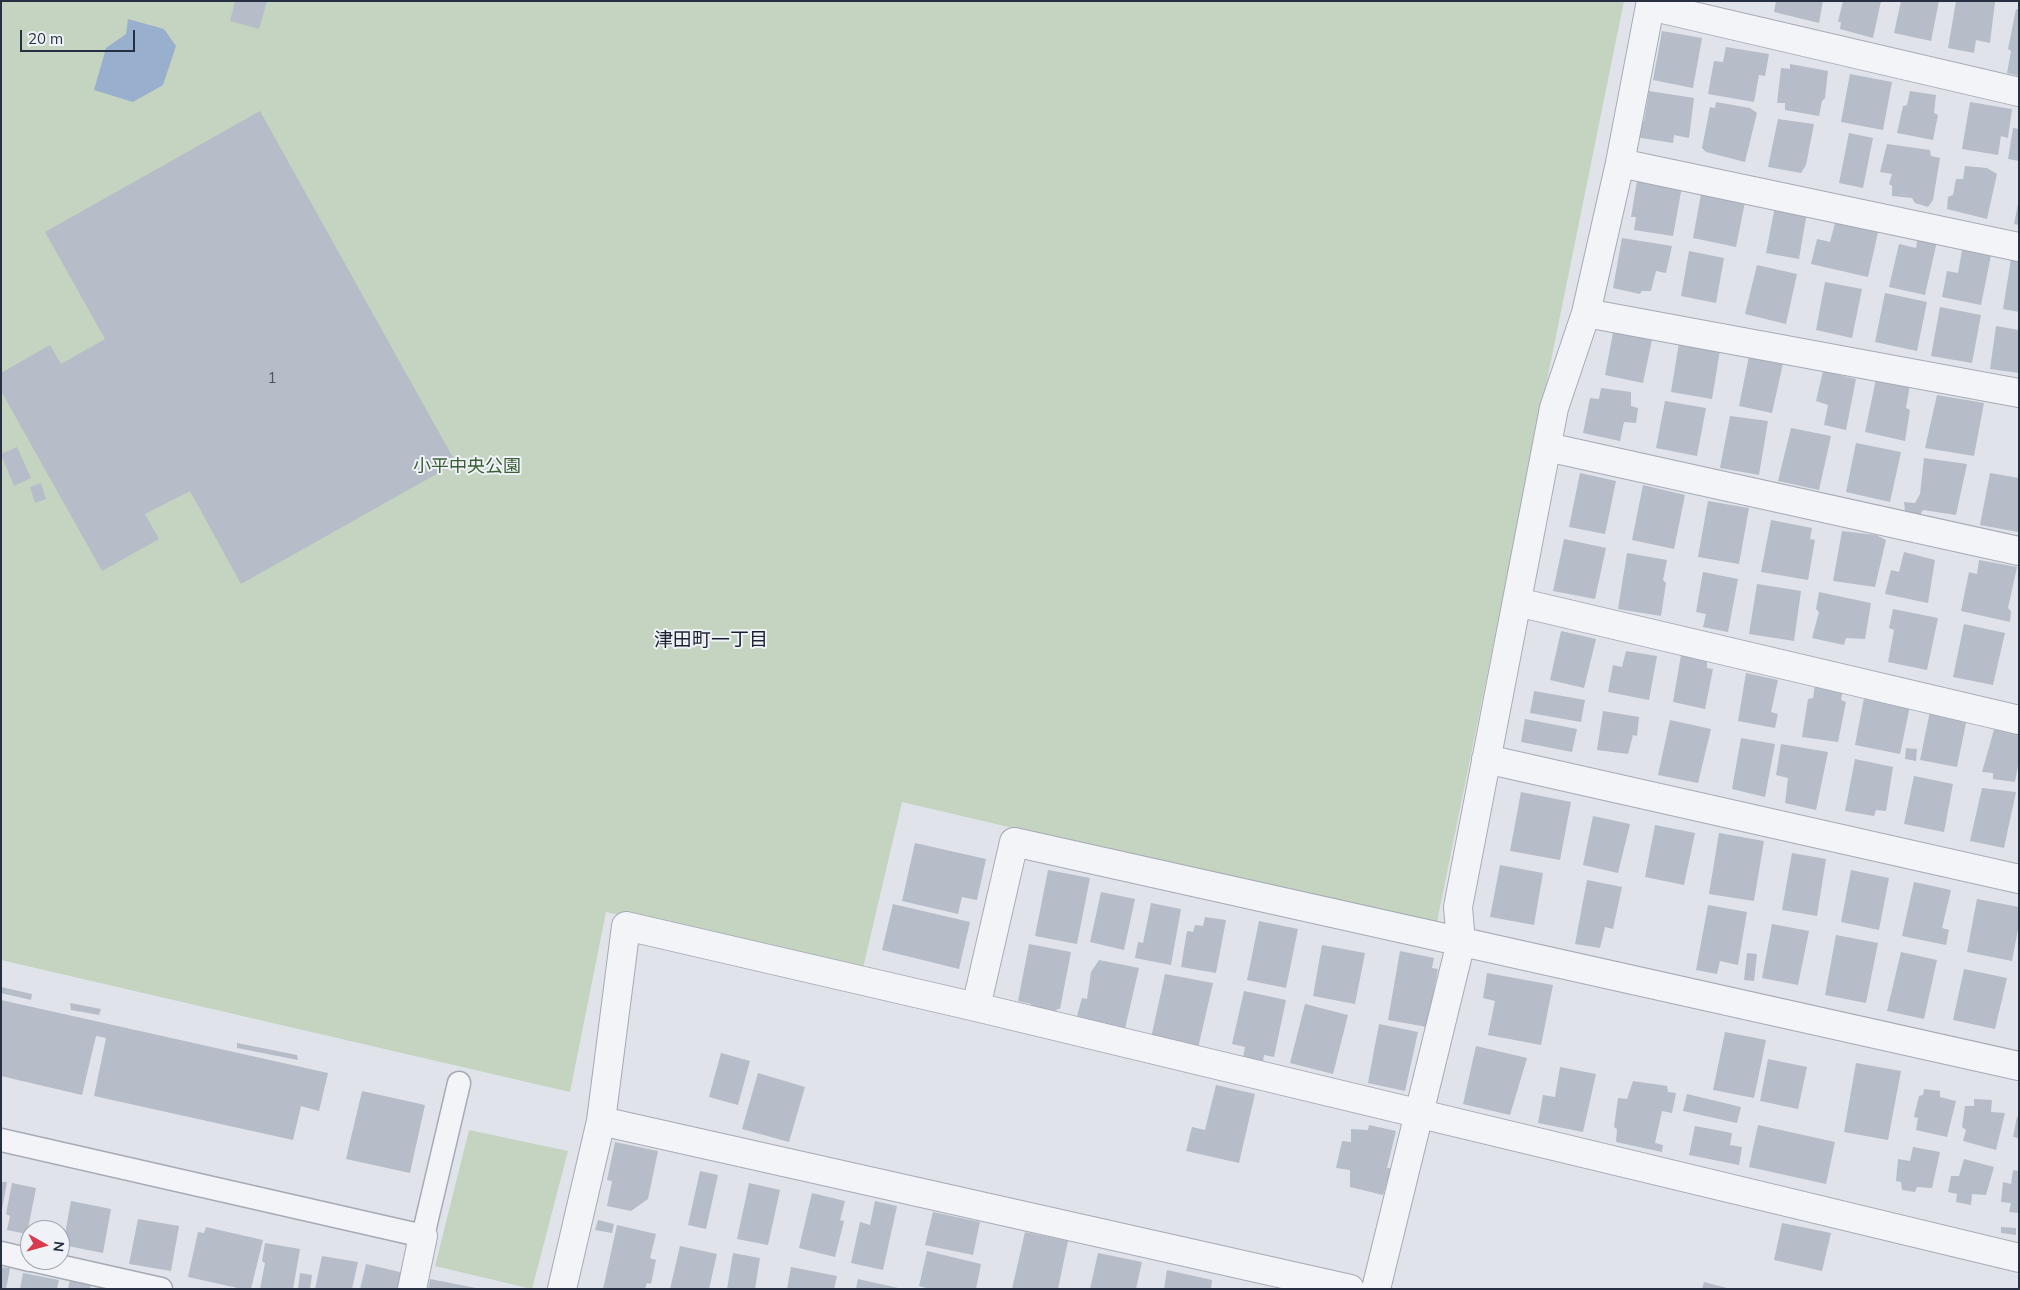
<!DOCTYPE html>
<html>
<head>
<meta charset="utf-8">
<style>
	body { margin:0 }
	#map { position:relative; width:2020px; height:1290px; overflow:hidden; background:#e0e3ea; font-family:Mulish,sans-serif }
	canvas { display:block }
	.frame { position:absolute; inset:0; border:2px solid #273043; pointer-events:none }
	.north { position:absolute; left:20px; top:1220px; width:50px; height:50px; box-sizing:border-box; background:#eff2f7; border:1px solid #9fa4af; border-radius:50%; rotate:97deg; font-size:14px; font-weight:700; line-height:20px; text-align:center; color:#273043 }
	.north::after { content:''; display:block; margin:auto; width:18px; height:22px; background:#d93b4c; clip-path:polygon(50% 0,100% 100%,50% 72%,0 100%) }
	.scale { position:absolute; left:20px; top:30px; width:115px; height:22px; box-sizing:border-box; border:2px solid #273043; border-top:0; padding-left:6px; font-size:15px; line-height:18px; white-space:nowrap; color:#273043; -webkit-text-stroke:4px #eff2f7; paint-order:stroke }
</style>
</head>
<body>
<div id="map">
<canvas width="2020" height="1290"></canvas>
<div class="frame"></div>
<div class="north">N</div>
<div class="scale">20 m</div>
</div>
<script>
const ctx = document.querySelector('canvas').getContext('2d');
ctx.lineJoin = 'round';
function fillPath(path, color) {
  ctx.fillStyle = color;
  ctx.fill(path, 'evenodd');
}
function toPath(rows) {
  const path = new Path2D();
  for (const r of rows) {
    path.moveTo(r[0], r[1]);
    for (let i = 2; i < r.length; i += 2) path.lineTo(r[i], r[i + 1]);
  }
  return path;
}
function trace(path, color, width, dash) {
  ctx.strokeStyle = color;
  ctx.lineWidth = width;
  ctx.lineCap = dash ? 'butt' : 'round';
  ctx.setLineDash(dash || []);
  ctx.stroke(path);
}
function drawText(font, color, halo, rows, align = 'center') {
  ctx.font = font + ' Mulish,"Noto Sans JP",sans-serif';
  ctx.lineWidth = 4;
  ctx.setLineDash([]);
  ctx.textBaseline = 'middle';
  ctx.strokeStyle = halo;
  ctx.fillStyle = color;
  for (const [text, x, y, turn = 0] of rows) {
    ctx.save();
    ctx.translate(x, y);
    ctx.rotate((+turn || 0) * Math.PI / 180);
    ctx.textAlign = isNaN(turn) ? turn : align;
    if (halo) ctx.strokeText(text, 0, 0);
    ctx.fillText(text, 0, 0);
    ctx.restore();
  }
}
const green = toPath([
	[1,1,1624,1,1436,927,902,802,863,968,606,912,570,1092,1,960],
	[469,1130,568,1151,532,1289,435,1266]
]);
const water = toPath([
	[128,19,164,29,176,46,163,85,133,102,94,90,106,48,126,34]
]);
const building = toPath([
	[235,1,267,1,259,29,230,21],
	[1776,1,1823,1,1819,23,1774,12],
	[1843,1,1881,1,1873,38,1840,29,1841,22,1838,22],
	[1901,1,1939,1,1931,41,1894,33],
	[1956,1,1995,2,1990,43,1976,40,1974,53,1948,48],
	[2016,9,2019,10,2019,76,2007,73,2011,51,2008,49],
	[1662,31,1702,38,1693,88,1653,80],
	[1726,47,1769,54,1765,76,1759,75,1754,102,1708,94,1714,61,1723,62],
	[1790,64,1828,71,1825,98,1822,101,1819,116,1785,110,1785,103,1777,103,1781,68,1790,69],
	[1850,74,1892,82,1883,130,1841,122],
	[1649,91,1694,98,1689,138,1674,135,1673,143,1635,137,1638,120,1644,121],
	[1910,91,1936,95,1934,113,1938,115,1933,140,1897,133,1903,106,1907,105],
	[1716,102,1750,108,1757,113,1745,162,1706,152,1702,148,1710,107,1715,108],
	[1970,102,2012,109,2008,138,2001,136,1998,155,1962,149],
	[260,111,456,463,241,584,190,491,145,514,159,539,102,571,1,391,1,373,50,345,61,364,105,339,45,232],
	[1778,119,1814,124,1806,165,1801,173,1768,167],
	[2013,128,2019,129,2019,161,2008,159],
	[1849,133,1873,138,1863,188,1839,183],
	[1887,144,1930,150,1931,156,1940,158,1933,200,1928,207,1915,203,1912,198,1892,196,1892,186,1889,184,1892,174,1880,172],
	[1965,166,1987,168,1997,174,1987,219,1947,209,1948,197,1953,195,1956,179,1963,179],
	[1637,181,1683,181,1673,236,1634,230,1636,217,1631,217],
	[1701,194,1745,202,1736,247,1693,238],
	[2018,204,2019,205,2019,225,2014,224],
	[1775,206,1807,212,1799,259,1766,253],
	[1836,219,1879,228,1868,277,1811,264,1817,239,1830,242],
	[1918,236,1937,241,1925,295,1889,287,1899,244,1916,248],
	[1622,238,1672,246,1666,273,1656,271,1651,291,1642,291,1640,294,1613,288],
	[1963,245,1992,250,1981,305,1942,297,1947,271,1958,273],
	[1689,251,1724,258,1716,303,1681,296],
	[2011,259,2019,260,2019,312,2003,309],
	[1757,265,1797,274,1786,324,1745,314],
	[1825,282,1862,289,1852,338,1816,330],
	[1885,293,1927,302,1917,351,1875,342],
	[1940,307,1981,315,1972,363,1931,356],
	[1615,322,1654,330,1643,383,1605,375],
	[1996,326,2019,330,2019,373,1990,369],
	[1680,337,1721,344,1712,399,1671,392],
	[1750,351,1784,359,1772,413,1739,406],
	[1823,371,1856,379,1846,430,1824,425,1828,405,1816,401],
	[1876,379,1910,385,1906,408,1910,410,1905,441,1865,432],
	[1601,388,1631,392,1631,406,1638,408,1636,423,1624,422,1620,441,1583,433,1590,398,1599,399],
	[1937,395,1984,403,1974,456,1925,448],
	[1665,401,1706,408,1697,456,1656,448],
	[1730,416,1768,421,1759,475,1720,468],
	[1791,428,1831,436,1819,490,1778,481],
	[1856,443,1901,452,1890,502,1846,492],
	[17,447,31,478,14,486,1,454],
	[1924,458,1967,464,1956,515,1923,510,1920,515,1905,511,1904,502,1915,503,1920,494],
	[1580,473,1616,481,1605,534,1569,527],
	[1990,473,2019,478,2018,532,1980,525],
	[41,483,46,499,35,503,30,487],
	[1643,485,1685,495,1674,549,1632,540],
	[1708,501,1749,508,1739,564,1698,557],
	[1771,520,1812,528,1810,539,1815,540,1808,580,1761,572],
	[1842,531,1876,535,1886,540,1875,587,1833,581],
	[1564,539,1606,548,1595,599,1553,591],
	[1904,552,1935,560,1928,603,1885,594,1891,570,1899,572],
	[1627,553,1667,560,1663,580,1666,583,1661,616,1618,609],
	[1979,560,2017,567,2008,608,2011,611,2010,622,1961,611,1969,572,1977,574],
	[1703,572,1738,579,1728,632,1703,627,1706,614,1696,612],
	[1757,584,1801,591,1794,641,1749,634],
	[1819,592,1871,603,1865,639,1846,638,1844,645,1812,638,1819,612,1816,609],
	[1893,609,1938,618,1927,670,1888,662,1894,630,1889,628],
	[1964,624,2005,633,1993,685,1953,677],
	[1561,631,1596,639,1584,688,1550,680],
	[1626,651,1657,656,1649,700,1608,692,1613,665,1622,667],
	[1681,655,1707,661,1707,668,1713,669,1705,709,1673,702],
	[1746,673,1778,680,1771,712,1778,714,1775,728,1738,721],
	[1815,685,1843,688,1841,700,1846,702,1838,742,1802,737,1808,699,1813,698],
	[1534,691,1585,700,1581,722,1530,713],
	[1864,698,1910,706,1900,754,1855,745],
	[1603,711,1639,717,1637,736,1633,735,1628,754,1597,750],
	[1930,711,1967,718,1957,767,1920,760],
	[1525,719,1577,729,1572,752,1521,742],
	[1670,720,1711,729,1698,783,1658,775],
	[1995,726,2019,730,2019,760,2015,782,1993,779,1993,773,1982,772],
	[1741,738,1775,744,1765,797,1732,789],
	[1781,744,1828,752,1816,810,1785,803,1788,778,1776,775],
	[1906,748,1917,749,1916,761,1905,759],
	[1855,759,1893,767,1886,811,1876,810,1874,816,1845,811],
	[1914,776,1953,784,1944,832,1904,824],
	[1982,788,2016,792,2004,848,1970,841],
	[1521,792,1571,802,1560,860,1510,851],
	[1593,816,1630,824,1618,873,1583,865],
	[1655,825,1695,833,1684,885,1645,877],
	[1719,833,1764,841,1754,901,1709,894],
	[915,843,986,859,977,900,962,897,958,914,902,901],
	[1792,853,1826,859,1817,916,1782,910],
	[1500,865,1543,873,1534,925,1490,917],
	[1048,870,1090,878,1077,944,1035,936],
	[1851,870,1889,878,1879,930,1841,922],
	[1587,880,1622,887,1613,929,1605,927,1600,948,1575,944],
	[1914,882,1951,890,1942,928,1949,930,1946,945,1902,936],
	[1101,892,1135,899,1124,950,1090,942],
	[1977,899,2019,907,2019,924,2012,961,1967,952],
	[1151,903,1181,909,1171,965,1135,958,1138,942,1143,943],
	[893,904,970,922,959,969,882,950],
	[1708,905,1747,912,1738,965,1720,961,1717,974,1696,970],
	[1205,917,1226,920,1216,973,1181,967,1187,931,1193,932,1195,925,1203,926],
	[1259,921,1298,929,1286,988,1247,980],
	[1772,924,1809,931,1798,985,1762,978],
	[1836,935,1878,943,1866,1003,1825,995],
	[1029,944,1071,952,1060,1009,1057,1009,1056,1015,1032,1010,1031,1004,1018,1001],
	[1322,945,1365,953,1355,1004,1313,996],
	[1400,951,1434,958,1432,968,1438,969,1427,1027,1388,1020],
	[1901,952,1937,960,1924,1019,1887,1011],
	[1747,953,1757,954,1754,981,1744,980],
	[1099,960,1139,968,1124,1033,1086,1024,1084,1018,1077,1016,1082,998,1087,999,1091,972],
	[1964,969,2007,978,1995,1029,1953,1020],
	[1487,973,1553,985,1541,1045,1488,1035,1495,1001,1483,998],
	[1165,974,1213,983,1198,1048,1151,1038],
	[1,987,32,994,31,1000,1,993],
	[1244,991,1286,1000,1274,1057,1264,1055,1263,1062,1243,1058,1245,1047,1232,1044],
	[1,1000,328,1073,319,1111,301,1106,293,1140,94,1096,106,1038,96,1036,82,1095,1,1076],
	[70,1003,101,1009,99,1015,71,1010],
	[1305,1004,1348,1015,1333,1074,1290,1063],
	[1379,1024,1418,1032,1405,1091,1368,1083],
	[1725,1032,1766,1040,1754,1098,1713,1090],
	[237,1043,297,1055,298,1060,237,1048],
	[1476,1046,1527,1058,1510,1115,1463,1104],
	[721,1053,750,1061,738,1105,709,1097],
	[1768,1059,1807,1067,1798,1109,1760,1101],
	[1856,1063,1901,1071,1888,1140,1844,1132],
	[1560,1067,1596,1074,1583,1132,1538,1123,1543,1095,1555,1097],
	[758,1073,805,1087,789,1142,742,1129],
	[1633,1081,1667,1086,1668,1092,1676,1093,1672,1113,1662,1111,1655,1143,1663,1145,1662,1152,1616,1142,1617,1129,1614,1127,1618,1098,1627,1099],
	[1216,1085,1255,1094,1239,1163,1186,1151,1192,1127,1205,1130],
	[1924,1089,1940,1091,1940,1097,1956,1101,1947,1137,1916,1130,1918,1118,1914,1117,1919,1096,1923,1095],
	[362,1091,425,1105,410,1173,346,1159],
	[1687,1094,1741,1107,1737,1123,1683,1111],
	[1974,1099,1992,1100,1991,1112,2005,1113,1996,1150,1963,1141,1966,1130,1962,1127,1965,1106,1974,1106],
	[2017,1117,2019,1117,2019,1138,2013,1137],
	[1369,1125,1396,1131,1387,1168,1391,1168,1383,1195,1350,1187,1350,1170,1336,1168,1342,1141,1351,1142,1351,1129,1368,1130],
	[1758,1125,1835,1142,1826,1184,1749,1167],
	[1695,1126,1732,1133,1730,1145,1742,1147,1739,1165,1689,1155],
	[615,1142,658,1151,648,1199,631,1211,607,1206,612,1181,607,1180],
	[1913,1147,1940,1152,1932,1188,1917,1187,1915,1192,1902,1190,1901,1182,1896,1181,1898,1159,1910,1161],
	[1964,1159,1994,1167,1986,1195,1972,1194,1971,1205,1956,1202,1957,1194,1948,1192,1951,1176,1959,1176],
	[2013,1170,2019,1171,2019,1213,2009,1212,2011,1203,2001,1202,2003,1182,2011,1184],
	[700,1171,718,1175,706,1229,688,1225],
	[1,1182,7,1182,2,1209,1,1209],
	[12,1183,36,1188,27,1234,7,1230,10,1216,6,1214],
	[749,1183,780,1190,768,1245,737,1239],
	[812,1193,845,1201,840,1220,844,1221,835,1257,799,1248],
	[71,1201,111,1209,103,1253,63,1245],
	[875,1201,897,1206,883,1270,851,1263,860,1222,870,1225],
	[933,1212,980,1222,973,1255,925,1245],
	[138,1219,179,1226,171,1271,129,1264],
	[598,1220,614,1224,612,1233,595,1230],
	[1782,1223,1831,1233,1822,1271,1774,1260],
	[617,1225,656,1234,650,1258,656,1260,651,1284,647,1283,645,1289,603,1289],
	[206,1227,263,1240,251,1289,242,1289,188,1277,198,1232,204,1233],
	[2001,1227,2016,1228,2016,1235,2001,1233],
	[1025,1232,1068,1241,1058,1289,1012,1289],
	[265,1243,300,1249,293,1289,260,1289,265,1263,262,1261],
	[680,1246,717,1254,709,1289,670,1289],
	[927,1251,981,1264,976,1289,930,1289,919,1286],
	[733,1253,760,1258,755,1289,727,1289],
	[1098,1253,1142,1262,1136,1289,1090,1289],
	[322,1256,358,1262,352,1289,315,1289],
	[366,1264,404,1273,400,1289,360,1289],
	[1,1267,10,1268,6,1289,1,1289],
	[791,1267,837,1276,834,1289,787,1289],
	[1167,1270,1212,1280,1211,1289,1164,1289],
	[23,1273,59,1280,57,1289,20,1289],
	[300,1273,312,1275,310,1289,298,1289],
	[430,1279,476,1288,476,1289,428,1289],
	[858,1279,898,1288,898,1289,856,1289],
	[70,1280,91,1285,90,1289,68,1289],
	[1704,1282,1727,1288,1726,1289,1702,1289]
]);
const service = toPath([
	[1,1140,423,1236,459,1083],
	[1,1253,30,1260],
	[32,1260,161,1289]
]);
const minor = toPath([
	[1620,163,2019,247],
	[1586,313,2019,393],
	[1547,447,2019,551],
	[1517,602,2019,720],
	[1486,759,2019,879],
	[976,1007,1014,842,2019,1066],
	[601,1121,1350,1289],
	[412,1289,423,1236],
	[562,1289,601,1121,626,926,976,1007,2019,1258],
	[1376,1289,1461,942,1458,907,1554,408,1586,313,1620,163,1650,6,2019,92]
]);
const numberNames = [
	["1",272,378]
];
const parkNames = [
	["小平中央公園",467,467]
];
const neighbourhoodNames = [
	["津田町一丁目",711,640]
];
fillPath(green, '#c4d4c0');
fillPath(water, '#98afcd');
fillPath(building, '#b6bcc8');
trace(service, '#a5aab5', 25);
trace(minor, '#a5aab5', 30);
trace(service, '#f3f4f8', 22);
trace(minor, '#f3f4f8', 28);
drawText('15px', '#4b5364', null, numberNames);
drawText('18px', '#3a5f33', '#eff2f7', parkNames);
drawText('19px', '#192133', '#eff2f7', neighbourhoodNames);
</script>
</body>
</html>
